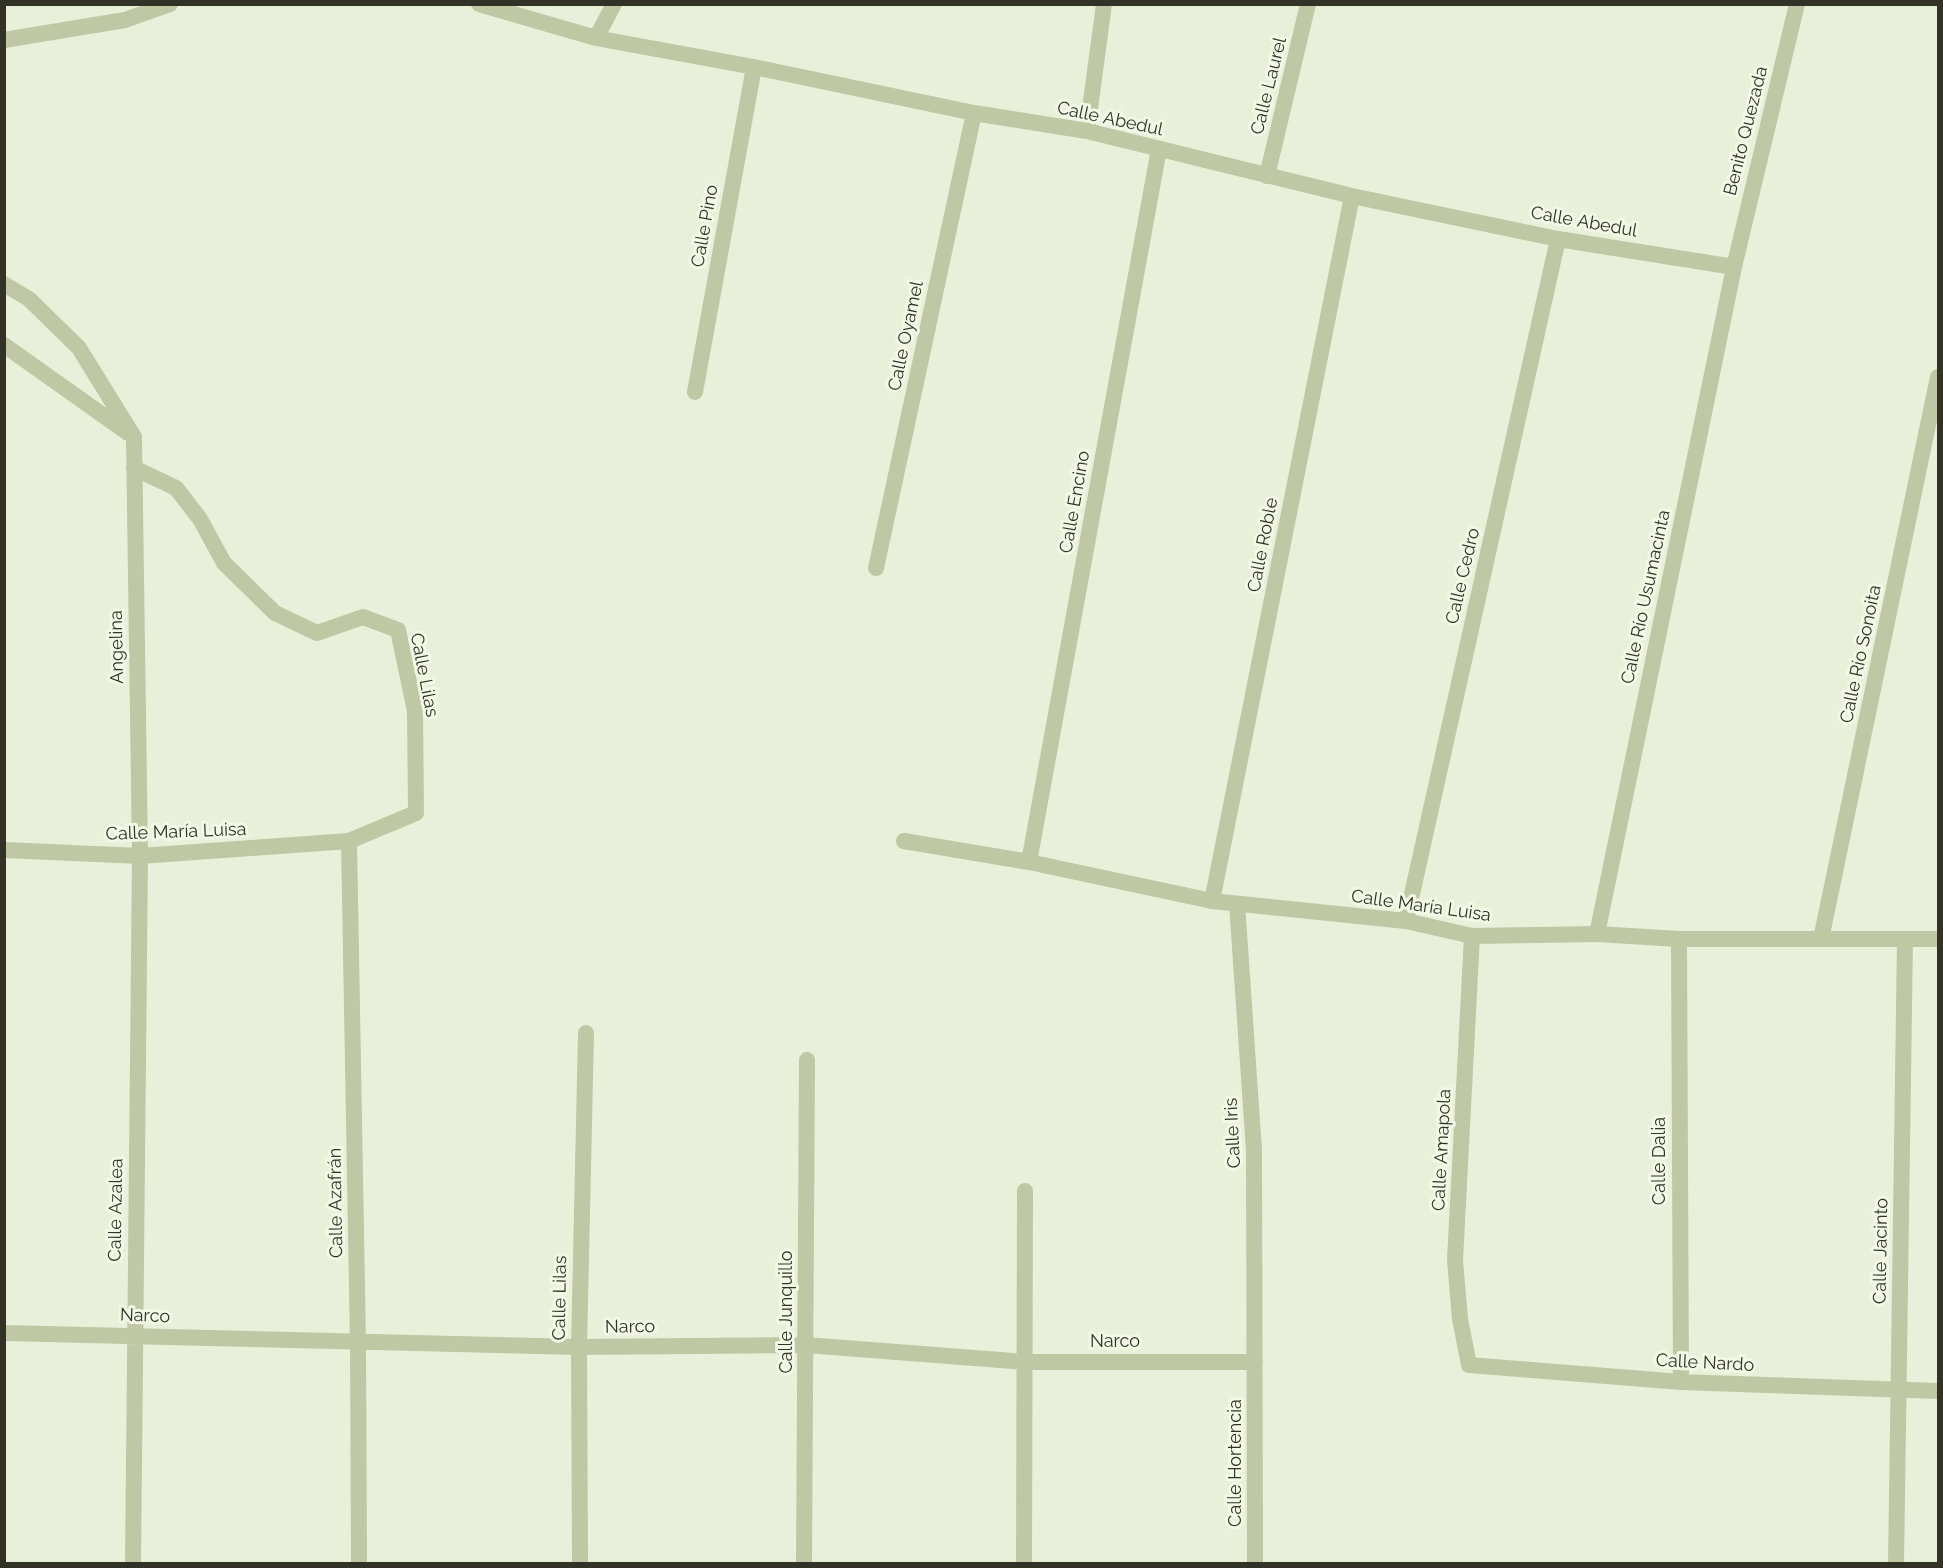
<!DOCTYPE html>
<html>
<head>
<meta charset="utf-8">
<style>
	body { margin:0 }
	#map { position:relative; width:1943px; height:1568px; overflow:hidden; background:#e9f0d9; font-family:Raleway,sans-serif }
	canvas { display:block }
	.frame { position:absolute; inset:0; border:6px solid #323326; pointer-events:none }
</style>
</head>
<body>
<div id="map">
<canvas width="1943" height="1568"></canvas>
<div class="frame"></div>
</div>
<script>
const ctx = document.querySelector('canvas').getContext('2d');
ctx.lineJoin = 'round';
function toPath(rows) {
  const path = new Path2D();
  for (const r of rows) {
    path.moveTo(r[0], r[1]);
    for (let i = 2; i < r.length; i += 2) path.lineTo(r[i], r[i + 1]);
  }
  return path;
}
function trace(path, color, width, dash) {
  ctx.strokeStyle = color;
  ctx.lineWidth = width;
  ctx.lineCap = dash ? 'butt' : 'round';
  ctx.setLineDash(dash || []);
  ctx.stroke(path);
}
function drawText(font, color, halo, rows, align = 'center') {
  ctx.font = font + ' Raleway,sans-serif';
  ctx.lineWidth = 6;
  ctx.setLineDash([]);
  ctx.textBaseline = 'middle';
  ctx.strokeStyle = halo;
  ctx.fillStyle = color;
  for (const [text, x, y, turn = 0] of rows) {
    ctx.save();
    ctx.translate(x, y);
    ctx.rotate((+turn || 0) * Math.PI / 180);
    ctx.textAlign = isNaN(turn) ? turn : align;
    if (halo) ctx.strokeText(text, 0, 0);
    ctx.fillText(text, 0, 0);
    ctx.restore();
  }
}
const minor = toPath([
	[479,4,596,38,754,67,974,113,1087,131,1352,196,1558,239,1734,267],
	[596,38,614,4],
	[4,40,125,20,170,4],
	[1087,131,1104,4],
	[1267,176,1308,4],
	[4,284,29,299,79,348,134,437],
	[4,345,128,433],
	[695,392,754,67],
	[134,468,176,488,200,519,224,563,275,613,317,633,363,617,398,630,415,711,416,813,349,841,358,1343,359,1564],
	[876,568,974,113],
	[1029,862,1159,149],
	[1212,901,1352,196],
	[1237,904,1254,1150,1255,1564],
	[1406,921,1558,239],
	[1597,934,1734,267,1797,4],
	[1472,936,1455,1260,1460,1319,1469,1365,1681,1382,1938,1391],
	[1679,939,1681,1382],
	[1821,939,1938,377],
	[4,1333,579,1347,806,1345,1026,1362,1255,1362],
	[133,1564,140,856,134,437],
	[580,1564,579,1347,586,1033],
	[804,1564,807,1060],
	[1024,1564,1025,1191],
	[1896,1564,1905,939]
]);
const tertiary = toPath([
	[904,841,1029,862,1212,901,1406,921,1472,936,1597,934,1679,939,1938,939],
	[4,850,140,856,349,841]
]);
const streetNames = [
	["Calle Laurel",1269,86,-76],
	["Calle Abedul",1110,119,12],
	["Benito Quezada",1746,131,-76],
	["Calle Abedul",1584,222,10],
	["Calle Pino",705,226,-80],
	["Calle Oyamel",906,336,-78],
	["Calle Encino",1075,502,-80],
	["Calle Roble",1263,545,-79],
	["Calle Cedro",1463,576,-77],
	["Calle Río Usumacinta",1646,597,-78],
	["Angelina",117,647,-91],
	["Calle Río Sonoita",1861,654,-78],
	["Calle Lilas",424,675,79],
	["Calle María Luisa",176,832,-2],
	["Calle María Luisa",1421,906,8],
	["Calle Iris",1233,1133,-93],
	["Calle Amapola",1442,1150,-87],
	["Calle Dalia",1660,1161,-90],
	["Calle Azafrán",336,1203,-91],
	["Calle Azalea",116,1210,-89],
	["Calle Jacinto",1881,1251,-89],
	["Calle Lilas",560,1298,-89],
	["Calle Junquillo",787,1312,-90],
	["Narco",145,1316,2],
	["Narco",630,1327,-1],
	["Narco",1115,1342],
	["Calle Nardo",1705,1363,3],
	["Calle Hortencia",1236,1463,-90]
];
trace(minor, '#bfc7a5', 16);
trace(tertiary, '#bfc7a5', 16);
drawText('18px', '#323326', '#f2f8e5', streetNames);
</script>
</body>
</html>
